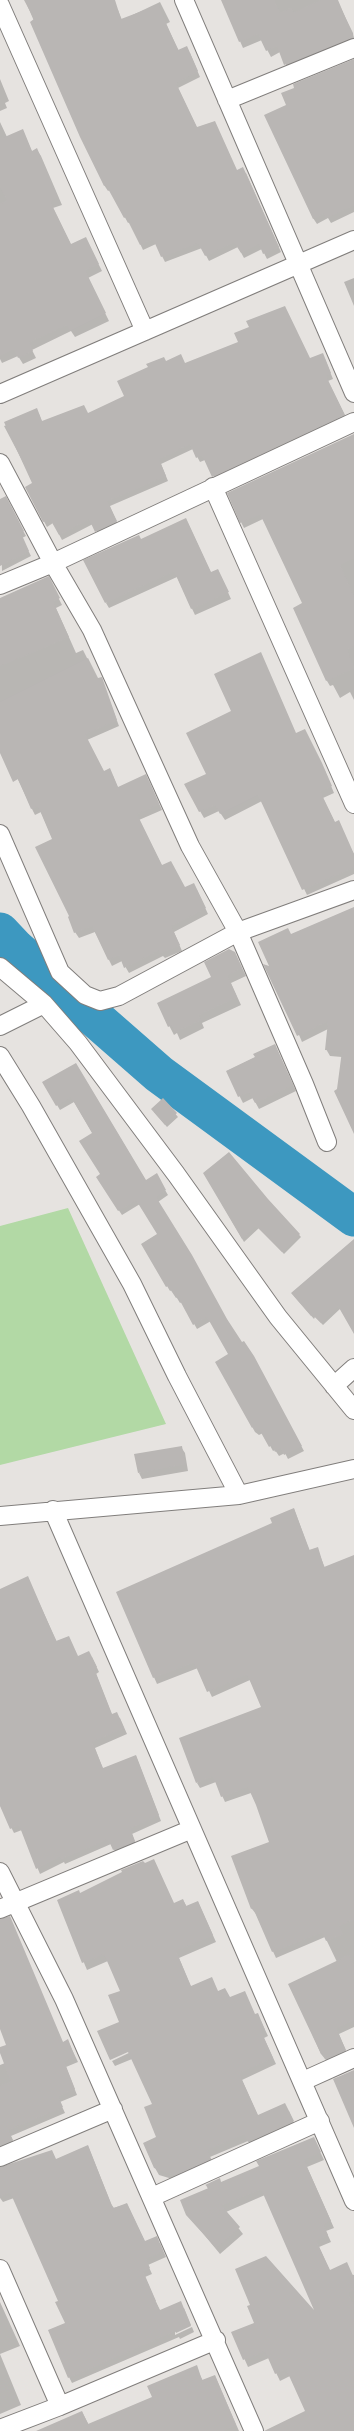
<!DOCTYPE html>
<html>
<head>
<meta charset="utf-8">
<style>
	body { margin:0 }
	canvas { display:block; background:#e6e3e0 }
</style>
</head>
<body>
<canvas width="354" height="2431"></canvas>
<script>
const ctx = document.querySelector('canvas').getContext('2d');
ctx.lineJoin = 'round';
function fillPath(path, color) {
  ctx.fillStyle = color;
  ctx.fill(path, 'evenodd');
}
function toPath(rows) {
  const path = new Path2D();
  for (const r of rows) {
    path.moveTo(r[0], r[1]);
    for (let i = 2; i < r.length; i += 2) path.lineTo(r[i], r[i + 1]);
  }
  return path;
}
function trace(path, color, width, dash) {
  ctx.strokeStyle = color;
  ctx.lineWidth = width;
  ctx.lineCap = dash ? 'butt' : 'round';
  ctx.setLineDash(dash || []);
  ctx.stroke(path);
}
const green = toPath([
	[68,1208,166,1424,0,1465,0,1226]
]);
const shadow = toPath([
	[25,0,94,0,118,10,122,20,160,2,170,22,166,24,179,51,190,53,200,77,178,88,197,128,237,171,246,173,281,252,267,259,262,249,244,258,238,247,209,261,202,248,165,262,156,244,143,250,130,222,128,223,110,190,108,191,104,185],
	[222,0,337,0,353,33,354,41,289,71,280,52,271,57,262,40,243,48],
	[354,60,354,212,331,223,328,218,317,224,313,218,287,106],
	[0,79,9,101,5,103,7,108,0,111],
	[0,122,7,137,26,138,32,152,37,150,41,156,62,205,53,208,71,245,89,245,102,271,88,278,109,321,75,337,71,331,32,350,36,358,23,364,18,356,2,363,0,359],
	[354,278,354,306,344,282],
	[325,359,333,379,328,381,347,420,216,481,205,460,200,462,193,449,161,464,168,481,110,506,119,527,99,536,93,524,62,540,53,523,47,527,26,488,34,483,4,426,39,414,42,422,88,414,126,396,166,362,185,364],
	[354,436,354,700,350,692,340,698,333,685,330,686,327,681,294,608,304,604,263,519,244,528,241,522],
	[5,498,26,536,22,538,31,556,2,571,0,500],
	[186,519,211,573,218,570,231,599,195,615,177,577,109,608,106,603,141,540],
	[51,583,62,605,56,608,76,653,83,650,98,680,101,678,119,726,87,740,104,772,113,776,118,788,149,781,162,810,139,820,162,866,184,888,197,890,208,914,174,932,182,951,165,958,163,956,129,973,122,961,112,966,95,932,79,938,75,932,53,840,41,812,35,815,32,809,0,742,0,601],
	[296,734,325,771,334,793,323,798,335,823,354,854,354,874,307,895,262,801,225,820,219,811,204,818,185,785],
	[354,908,354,1125,338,1090,342,1057,330,1056,326,1049,328,1029,302,1042,271,968,291,935],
	[235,953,246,976,231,983,241,1005,202,1023,204,1028,180,1040,177,1033,174,1035,158,1004,213,978],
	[275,1045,296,1091,259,1109,253,1098,243,1103,227,1071,256,1057],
	[76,1064,146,1181,156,1175,168,1195,158,1202,241,1344,253,1357,304,1451,288,1459,285,1453,279,1456,275,1450,273,1451,263,1433,259,1435,255,1432,216,1362,230,1354,211,1321,197,1329,182,1302,180,1303,172,1290,170,1291,142,1244,158,1234,140,1204,122,1215,100,1182,101,1174,93,1134,74,1102,60,1110,44,1083],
	[163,1099,178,1117,167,1127,154,1112],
	[204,1173,267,1200,301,1237,284,1254,259,1228,244,1242],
	[354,1254,354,1332,341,1308,323,1325,315,1317,314,1319,294,1296],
	[181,1447,185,1453,188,1471,142,1479,139,1473],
	[294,1509,310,1551,317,1548,325,1568,354,1556,354,2027,339,2034,348,2056,330,2065,321,2054,290,1984,337,1962,325,1937,276,1958,256,1914,252,1909,232,1857,270,1843,257,1805,251,1793,225,1802,216,1782,200,1788,197,1783,262,1707,250,1680,212,1697,198,1668,157,1684,117,1593,273,1524],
	[30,1583,57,1642,78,1657,92,1657,99,1672,96,1674,112,1715,120,1718,127,1734,95,1748,103,1769,136,1756,161,1821,132,1834,137,1847,117,1855,111,1844,65,1864,64,1862,40,1874,22,1830,14,1833,0,1805,0,1590],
	[80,1894,174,1904,183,1900,187,1907,198,1902,216,1942,179,1958,191,1987,218,1992,261,2021,268,2036,264,2038,276,2064,242,2080,258,2116,289,2111,296,2128,253,2148,248,2141,210,2157,214,2166,179,2181,159,2175,155,2168,158,2137,154,2104,132,2059,115,2066,112,2061,133,2051,120,2022,121,1991,108,1961,87,1970,58,1900],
	[0,1936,63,2043,68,2041,78,2062,66,2067,77,2095,60,2102,65,2113,11,2136,15,2146,0,2149,0,2065,5,2063,0,2048,8,2045,0,2027],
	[317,2145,324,2160,307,2167,334,2228,326,2231,331,2242,319,2247,330,2271,354,2275,354,2431,270,2431,307,2412,290,2376,280,2381,269,2358,248,2367,233,2333,317,2314,265,2195,226,2212,243,2234,220,2254,187,2214,208,2189,206,2185,221,2183],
	[88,2146,113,2208,127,2204,145,2242,160,2243,166,2257,148,2265,152,2274,145,2277,160,2311,184,2308,191,2325,175,2332,175,2335,192,2327,194,2332,180,2339,179,2337,72,2383,69,2377,66,2323,59,2301,14,2198,3,2202,0,2198,0,2174,56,2160],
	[0,2302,20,2346,0,2354,21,2405,0,2414],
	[196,2367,203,2381,215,2376,239,2431,40,2431,82,2412,89,2425,153,2398]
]);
const river = toPath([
	[0,932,16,949,159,1074,354,1217]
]);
const building = toPath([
	[24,0,115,0,121,19,158,5,178,50,187,46,198,71,176,83,197,127,215,121,237,170,243,167,279,247,263,254,259,244,241,253,234,242,205,256,198,243,161,257,153,239,140,245,126,217,124,218,106,185,104,186,80,137,30,22,34,19],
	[221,0,274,0,280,13,291,8,294,13,321,0,338,0,354,38,284,65,277,46,266,51,258,34,239,42],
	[354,59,354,205,326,218,324,213,313,219,264,115,286,105,281,93,294,88,293,84],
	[23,129,32,151,37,148,58,198,50,201,71,244,86,237,99,264,85,270,106,313,70,331,67,325,29,342,33,351,18,358,14,349,0,356,0,204,7,201,0,186,0,139],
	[285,306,310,358,323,353,331,373,326,376,345,415,212,477,202,455,196,458,190,444,159,459,166,476,107,501,117,521,95,532,89,519,59,535,50,519,43,522,25,487,32,483,4,422,37,408,42,421,84,405,88,413,124,396,117,381,148,367,146,364,164,357,166,361,181,354,185,363,238,342,234,333,249,327,246,321],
	[354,434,354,558,340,565,354,597,354,646,347,650,354,668,326,681,293,608,302,603,260,514,240,523,227,493],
	[6,496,24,531,21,533,29,551,0,566,0,499],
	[186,518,211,572,218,569,229,592,191,609,174,571,105,603,83,560,139,535,141,539],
	[49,576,60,598,53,602,69,637,0,666,0,598],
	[261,652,296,733,305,729,322,763,332,786,320,791,335,822,339,820,354,854,354,867,302,890,258,795,220,814,215,805,199,812,184,784,206,774,186,733,231,711,214,674],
	[88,658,98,678,102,677,117,720,85,734,104,771,110,768,118,787,146,774,159,804,137,814,162,865,171,861,185,887,194,883,206,908,171,926,180,945,160,953,159,950,124,968,119,955,108,960,92,926,74,933,68,917,69,916,35,847,52,839,38,806,31,809,18,779,13,782,0,753,0,702],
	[354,907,354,1134,334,1091,337,1089,342,1051,325,1050,328,1021,297,1036,263,964,269,966,258,942,288,928,291,934],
	[229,949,235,952,242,968,227,975,237,997,198,1015,201,1020,175,1032,172,1025,168,1027,157,1003,211,977,204,962],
	[275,1044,293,1085,255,1103,249,1092,238,1097,226,1071,255,1057,253,1054],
	[76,1063,146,1180,157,1173,166,1190,156,1197,192,1255,227,1319,242,1342,244,1341,254,1356,302,1446,284,1455,281,1448,275,1452,272,1445,269,1447,259,1429,256,1431,253,1427,252,1428,215,1362,228,1354,207,1317,193,1325,178,1297,176,1298,168,1286,166,1287,141,1244,157,1234,136,1200,118,1211,96,1177,100,1174,79,1141,92,1133,71,1097,56,1106,42,1082],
	[163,1098,177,1113,165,1125,151,1109],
	[229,1152,268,1199,300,1234,282,1252,256,1226,242,1239,203,1173],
	[354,1239,354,1334,338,1306,321,1323,313,1315,311,1316,291,1293],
	[182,1446,185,1464,138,1473,134,1454],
	[294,1508,309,1550,318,1547,324,1567,354,1555,354,1919,339,1926,343,1934,326,1941,322,1932,272,1952,253,1908,251,1909,231,1856,269,1842,256,1805,248,1787,221,1797,213,1776,196,1783,179,1738,261,1707,247,1674,207,1692,194,1662,153,1678,116,1592,272,1523,270,1518],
	[28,1576,56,1641,69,1636,78,1656,89,1651,97,1667,94,1668,112,1714,117,1712,124,1728,92,1742,103,1768,136,1755,159,1815,130,1828,135,1841,113,1850,108,1839,61,1859,60,1857,36,1869,19,1825,10,1829,0,1806,0,1589],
	[154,1859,174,1903,183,1899,186,1906,198,1901,213,1935,176,1951,191,1986,212,1977,218,1991,225,1988,230,1997,245,1991,255,2014,258,2013,265,2030,261,2031,273,2058,239,2073,258,2115,285,2103,294,2121,248,2142,244,2134,207,2150,211,2159,175,2175,154,2168,143,2143,156,2137,144,2107,152,2104,128,2052,110,2060,97,2031,119,2022,108,1995,120,1991,104,1954,82,1963,57,1900,79,1890,80,1893,122,1872,121,1870,143,1861,145,1863],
	[10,1916,63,2042,68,2039,75,2057,64,2061,75,2089,58,2096,63,2107,8,2130,13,2140,0,2146,0,2086,11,2082,0,2053,0,2047,6,2045,0,2029,0,1919],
	[349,1955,354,1966,354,2020,336,2028,346,2050,325,2059,323,2053,321,2054,288,1984],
	[354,2070,354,2128,333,2079],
	[314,2137,321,2152,304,2160,331,2221,323,2224,328,2235,316,2240,330,2270,347,2262,354,2278,354,2290,348,2293,354,2306,354,2431,264,2431,305,2411,286,2369,275,2374,265,2351,243,2360,231,2332,254,2323,247,2306,250,2305,235,2269,266,2256,314,2310,261,2189,221,2205,240,2227,216,2248,186,2215,180,2200,211,2187,205,2185,220,2178,221,2182,259,2166,256,2161],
	[88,2145,111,2204,114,2208,127,2203,145,2241,157,2236,163,2251,146,2259,150,2268,143,2271,156,2301,153,2304,156,2302,160,2310,181,2301,191,2326,176,2333,175,2331,68,2378,48,2330,65,2323,55,2302,58,2301,10,2192,0,2196,0,2167,52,2150,56,2159],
	[197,2365,202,2380,215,2375,236,2425,222,2431,36,2431,82,2411,88,2424,152,2397,147,2386]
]);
const street = toPath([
	[184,0,354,393],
	[0,5,145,331],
	[227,100,354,48],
	[0,394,354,240],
	[0,463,53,563,92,630,190,846,238,932,304,1084,327,1142],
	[213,487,354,804],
	[0,585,53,563,354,422],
	[0,834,60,972,85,995,100,1001,119,996,238,932,354,890],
	[0,967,44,1004,78,1043,176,1174,278,1317,354,1410],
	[0,1026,44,1004],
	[0,1056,31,1106,132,1284,177,1376,239,1495],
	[334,1386,354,1368],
	[53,1510,354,2201],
	[0,1516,239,1495,354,1469],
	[0,1872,64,1999,254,2431],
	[0,1909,192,1829],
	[303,2081,354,2058],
	[0,2157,113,2109],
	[152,2197,320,2121],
	[0,2269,60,2406],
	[0,2429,60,2406,216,2340]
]);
fillPath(green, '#b2d9a5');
fillPath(shadow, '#0003');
trace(river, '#3d98c0', 39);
fillPath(building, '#b9b6b4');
trace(street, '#817e7c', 20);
trace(street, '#fff', 18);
</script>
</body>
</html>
